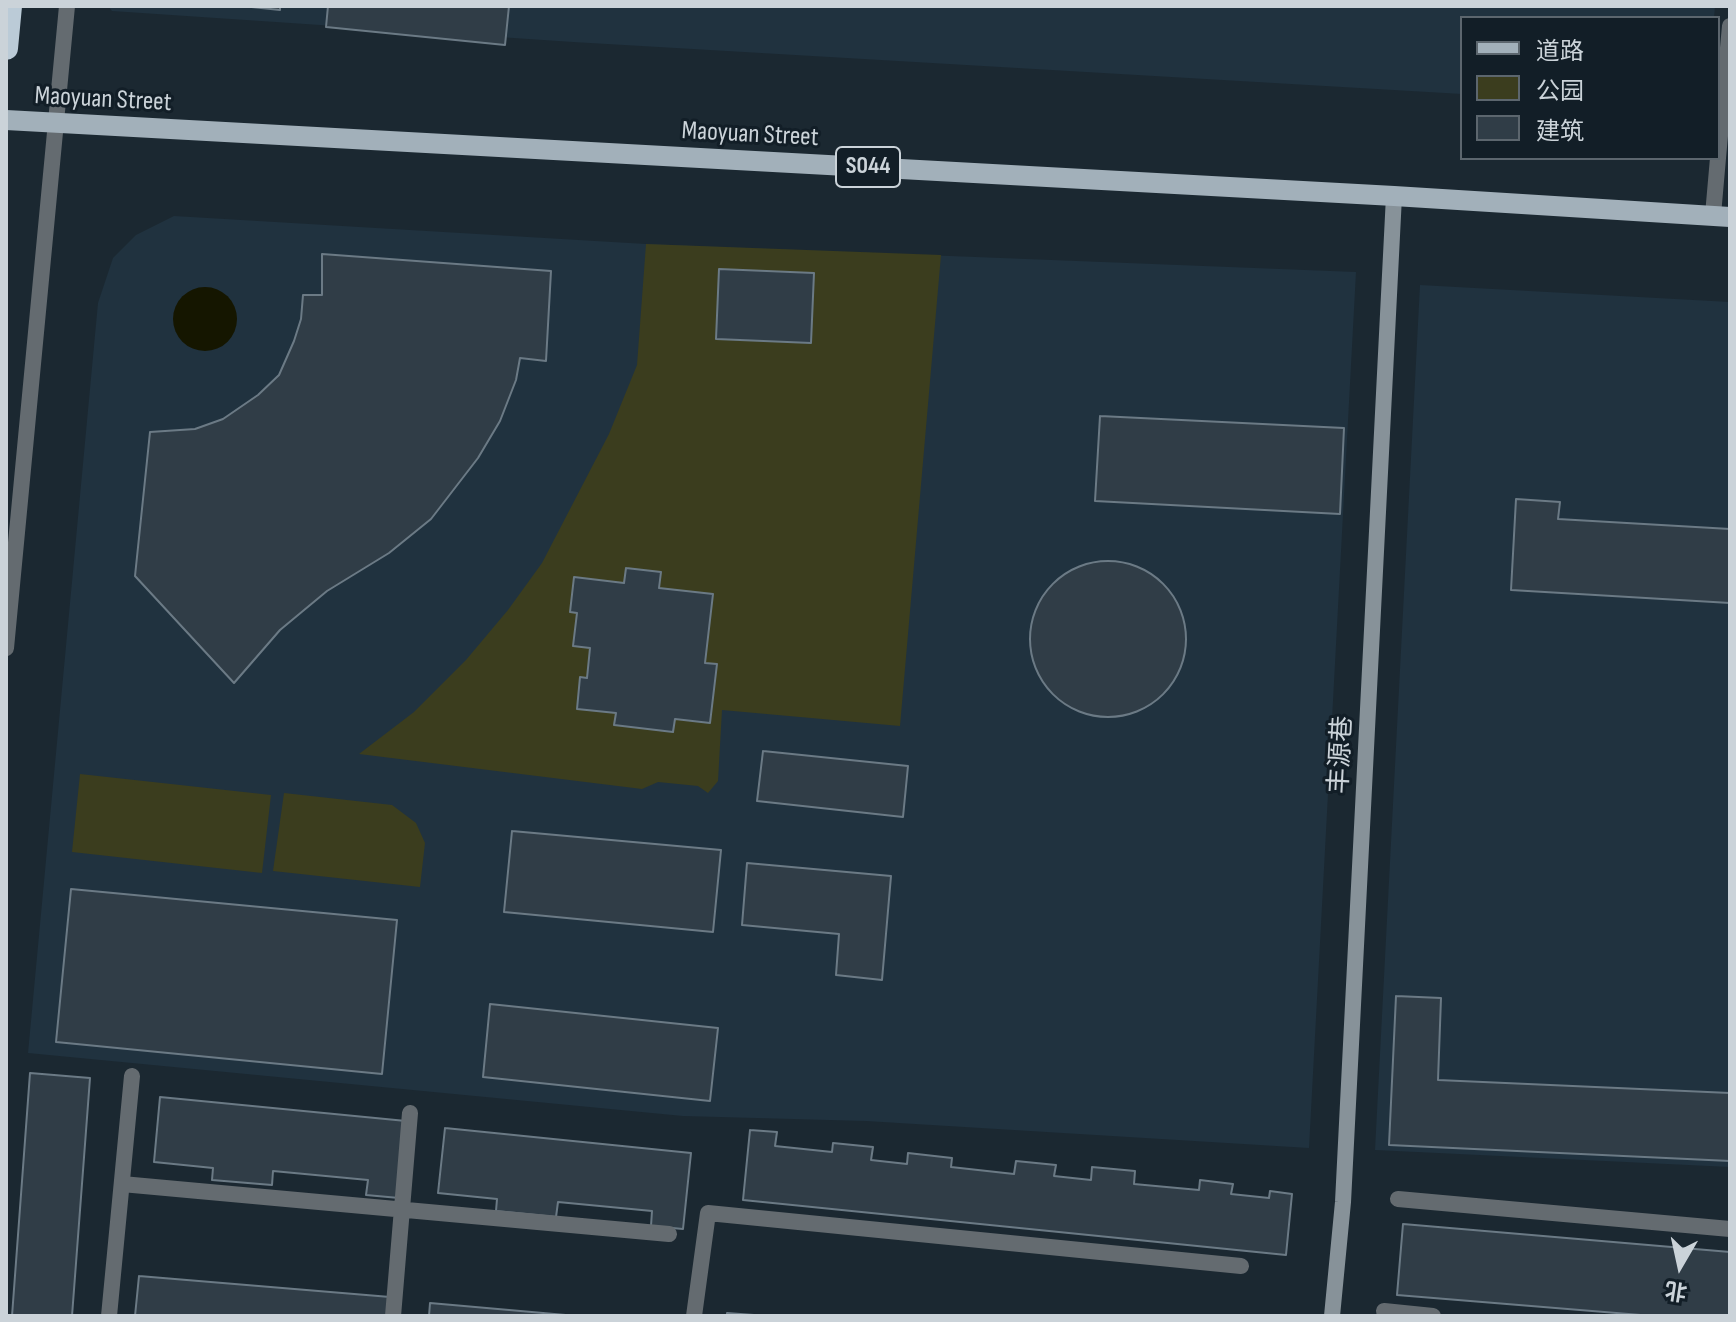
<!DOCTYPE html>
<html>
<head>
<meta charset="utf-8">
<style>
	body { margin:0 }
	#map { position:relative; width:1736px; height:1322px; overflow:hidden; background:#1b2831; font-family:"Sofia Sans Condensed","Noto Sans SC",sans-serif }
	canvas { display:block }
	.frame { position:absolute; inset:0; border:8px solid #cbd3d9; pointer-events:none }
	.legend { position:absolute; left:1460px; top:16px; width:260px; height:144px; box-sizing:border-box; background:#121e27; border:2px solid #5c666e; margin:0; padding:10px 14px; list-style:none; font-size:24px; color:#cbd3d9 }
	.legend li { display:flex; align-items:center; gap:16px; height:40px }
	.legend b { width:40px; border:2px solid #5c666e }
	.north { position:absolute; left:1640px; top:1226px; width:80px; height:80px; -webkit-text-stroke:6px #121e27; paint-order:stroke; rotate:189deg; font-size:22px; font-weight:700; line-height:32px; text-align:center; color:#cbd3d9 }
	.north::after { content:''; display:block; margin:auto; width:28px; height:36px; background:#cbd3d9; clip-path:polygon(50% 0,100% 100%,50% 72%,0 100%) }
</style>
</head>
<body>
<div id="map">
<canvas width="1736" height="1322"></canvas>
<div class="frame"></div>
<ul class="legend">
<li><b style="height:10px;background:#a2b0ba"></b>道路</li>
<li><b style="height:22px;background:#3b3d1e"></b>公园</li>
<li><b style="height:22px;background:#303d47"></b>建筑</li>
</ul>
<div class="north">北</div>
</div>
<script>
const ctx = document.querySelector('canvas').getContext('2d');
ctx.lineJoin = 'round';
function fillPath(path, color) {
  ctx.fillStyle = color;
  ctx.fill(path, 'evenodd');
}
function toPath(rows) {
  const path = new Path2D();
  for (const r of rows) {
    if (r.length === 3) {
      path.moveTo(r[0] + r[2], r[1]);
      path.arc(r[0], r[1], r[2], 0, 2 * Math.PI);
      continue;
    }
    path.moveTo(r[0], r[1]);
    for (let i = 2; i < r.length; i += 2) path.lineTo(r[i], r[i + 1]);
  }
  return path;
}
function trace(path, color, width, dash) {
  ctx.strokeStyle = color;
  ctx.lineWidth = width;
  ctx.lineCap = dash ? 'butt' : 'round';
  ctx.setLineDash(dash || []);
  ctx.stroke(path);
}
function drawText(font, color, halo, rows, align = 'center') {
  ctx.font = font + ' "Sofia Sans Condensed","Noto Sans SC",sans-serif';
  ctx.lineWidth = 6;
  ctx.setLineDash([]);
  ctx.textBaseline = 'middle';
  ctx.strokeStyle = halo;
  ctx.fillStyle = color;
  for (const [text, x, y, turn = 0] of rows) {
    ctx.save();
    ctx.translate(x, y);
    ctx.rotate((+turn || 0) * Math.PI / 180);
    ctx.textAlign = isNaN(turn) ? turn : align;
    if (halo) ctx.strokeText(text, 0, 0);
    ctx.fillText(text, 0, 0);
    ctx.restore();
  }
}
const built = toPath([
	[108,6,1715,6,1714,18,1462,18,1462,94,573,42,112,11],
	[174,216,646,244,1356,272,1309,1148,866,1121,683,1116,28,1053,98,303,113,258,136,235],
	[1420,285,1730,302,1730,1167,1375,1150]
]);
const green = toPath([
	[646,244,941,255,900,726,722,710,718,781,708,793,698,786,658,782,642,789,359,754,414,712,466,660,508,610,542,563,609,434,637,365],
	[80,774,271,795,262,873,72,852],
	[284,793,392,805,416,823,425,843,420,887,273,871]
]);
const water = toPath([
	[205,319,32]
]);
const building = toPath([
	[242,6,280,6,280,10,242,6],
	[328,6,509,6,505,45,326,27,328,6],
	[322,254,551,271,546,361,520,358,516,380,500,421,478,458,431,519,389,553,327,591,280,630,234,683,135,576,150,432,195,429,223,419,258,395,279,375,294,341,301,319,303,295,322,295,322,254],
	[719,269,814,273,811,343,716,339,719,269],
	[1100,416,1344,428,1340,514,1095,501,1100,416],
	[1516,499,1560,502,1558,519,1730,529,1730,603,1511,590,1516,499],
	[1108,639,78],
	[626,568,661,572,659,588,713,594,705,663,717,664,710,723,675,719,673,732,614,725,616,713,577,709,580,677,587,678,590,648,573,646,577,613,570,612,574,577,624,583,626,568],
	[763,751,908,766,903,817,757,801,763,751],
	[512,831,721,850,713,932,504,912,512,831],
	[747,863,891,876,882,980,836,975,839,934,742,925,747,863],
	[71,889,397,920,382,1074,56,1042,71,889],
	[1396,996,1441,998,1438,1080,1730,1093,1730,1161,1389,1145,1396,996],
	[490,1004,718,1028,710,1101,483,1077,490,1004],
	[30,1073,90,1078,72,1316,12,1316,30,1073],
	[160,1097,406,1121,399,1198,366,1195,368,1180,273,1171,272,1185,212,1180,213,1168,154,1162,160,1097],
	[445,1128,691,1153,683,1229,651,1226,652,1211,558,1202,556,1217,496,1211,497,1199,438,1193,445,1128],
	[750,1130,777,1132,775,1146,832,1152,833,1143,873,1147,871,1160,907,1164,908,1153,952,1158,951,1167,1014,1174,1016,1161,1056,1165,1054,1176,1091,1180,1092,1167,1135,1171,1134,1184,1199,1190,1200,1180,1233,1184,1231,1194,1269,1198,1270,1191,1292,1194,1286,1255,743,1200,750,1130],
	[1403,1224,1730,1252,1730,1316,1653,1316,1397,1295,1403,1224],
	[139,1276,390,1297,389,1316,135,1316,139,1276],
	[430,1303,577,1316,429,1316,430,1303],
	[727,1313,754,1315,754,1316,727,1316,727,1313]
]);
const street = toPath([
	[1718,158,1730,26],
	[1713,215,1718,158],
	[6,648,67,6],
	[122,1184,669,1234],
	[1398,1199,1730,1229],
	[1384,1311,1433,1316],
	[109,1316,132,1076],
	[393,1316,410,1113],
	[694,1316,708,1213,1241,1266]
]);
const secondary = toPath([
	[1332,1316,1343,1202,1394,196]
]);
const primary = toPath([
	[6,120,1394,196,1730,217]
]);
const highway = toPath([
	[6,48,10,6]
]);
const shields = [
	[868,167,64]
];
const shieldNames = [
	["S044",868,167]
];
const streetNames = [
	["Maoyuan Street",103,100,3],
	["Maoyuan Street",750,135,3],
	["丰源巷",1342,755,-87]
];
fillPath(built, '#20323f');
fillPath(green, '#3b3d1e');
fillPath(water, '#151600');
fillPath(building, '#303d47');
trace(building, '#6b7a85', 2);
trace(street, '#646b70', 16);
trace(secondary, '#879299', 16);
trace(primary, '#a2b0ba', 20);
trace(highway, '#bbcbd7', 24);
for (const [x, y, w] of shields) {
  const box = new Path2D();
  box.roundRect(x - w / 2, y - 20, w, 40, 6);
  ctx.fillStyle = '#121e27';
  ctx.fill(box);
  trace(box, '#cbd3d9', 2);
}
drawText('bold 24px', '#cbd3d9', null, shieldNames);
drawText('26px', '#cbd3d9', '#121e27', streetNames);
</script>
</body>
</html>
